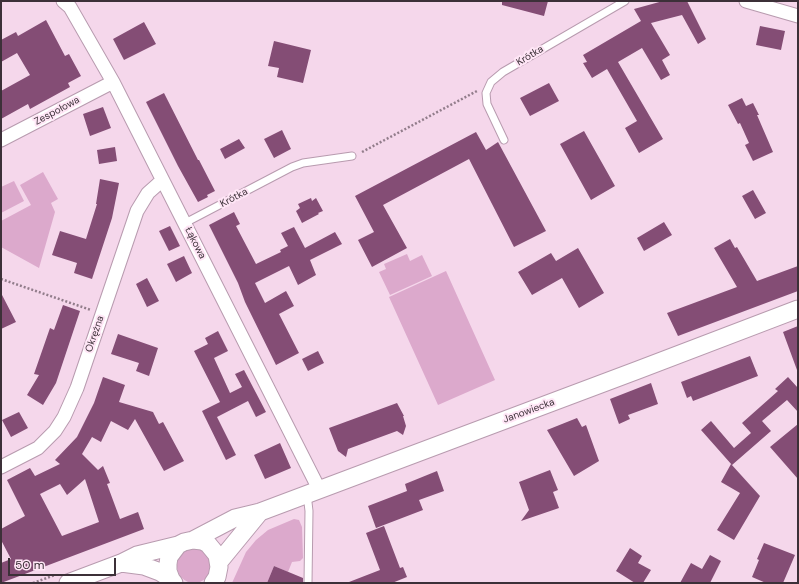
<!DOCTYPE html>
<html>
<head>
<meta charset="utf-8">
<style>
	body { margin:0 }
	#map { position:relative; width:799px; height:584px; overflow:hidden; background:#f5d7eb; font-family:"DM Sans",sans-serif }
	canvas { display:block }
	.frame { position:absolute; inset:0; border:2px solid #3c3038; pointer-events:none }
	.scale { position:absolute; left:8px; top:558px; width:108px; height:18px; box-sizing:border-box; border:2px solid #3c3038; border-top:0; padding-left:5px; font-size:12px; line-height:14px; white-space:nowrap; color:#3c3038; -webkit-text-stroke:3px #ffe6f6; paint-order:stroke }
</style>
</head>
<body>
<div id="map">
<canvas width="799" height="584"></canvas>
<div class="frame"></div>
<div class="scale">50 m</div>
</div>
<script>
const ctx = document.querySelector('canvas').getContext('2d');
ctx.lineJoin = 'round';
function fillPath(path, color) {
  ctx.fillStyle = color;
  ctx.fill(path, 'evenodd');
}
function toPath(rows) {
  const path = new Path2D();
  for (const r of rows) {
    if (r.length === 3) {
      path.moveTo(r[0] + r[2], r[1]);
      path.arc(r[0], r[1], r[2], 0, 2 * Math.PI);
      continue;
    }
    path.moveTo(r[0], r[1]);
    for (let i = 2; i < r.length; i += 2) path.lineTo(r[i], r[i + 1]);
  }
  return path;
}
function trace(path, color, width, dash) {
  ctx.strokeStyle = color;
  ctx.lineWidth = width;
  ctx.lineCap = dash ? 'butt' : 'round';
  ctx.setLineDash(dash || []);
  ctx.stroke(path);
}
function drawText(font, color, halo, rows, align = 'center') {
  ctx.font = font + ' "DM Sans",sans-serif';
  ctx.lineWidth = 4;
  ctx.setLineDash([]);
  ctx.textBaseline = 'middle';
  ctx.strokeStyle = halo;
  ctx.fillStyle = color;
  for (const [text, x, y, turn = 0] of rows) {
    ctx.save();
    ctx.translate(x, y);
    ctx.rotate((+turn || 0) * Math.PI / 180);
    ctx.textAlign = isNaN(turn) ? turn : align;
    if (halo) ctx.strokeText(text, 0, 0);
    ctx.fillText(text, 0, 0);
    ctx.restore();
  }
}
const green = toPath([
	[43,172,58,199,51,203,55,212,39,268,1,247,1,221,31,205,20,185],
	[14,181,24,201,1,213,1,187],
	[407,254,410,261,422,255,432,276,390,295,379,272,386,269,384,264],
	[446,271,495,380,438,405,389,297],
	[294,519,299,520,302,527,303,558,300,561,292,562,288,572,274,566,267,583,262,582,261,583,232,583,246,552,256,540,268,530],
	[194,566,17]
]);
const building = toPath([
	[502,1,548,1,544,16,502,5],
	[663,1,687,1,706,39,698,44,682,15,651,23,670,55,662,60,670,75,661,80,642,48,618,62,663,139,639,153,625,128,637,121,607,69,592,78,583,63,587,62,583,55,641,21,634,9],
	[46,20,65,56,69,54,81,76,68,83,70,87,30,109,28,104,1,119,1,91,30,75,17,53,1,62,1,40,16,32,18,36],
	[144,22,156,44,124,60,113,39],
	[760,26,785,31,781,50,756,45],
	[274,41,311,50,303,83,277,77,279,68,268,66],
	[549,83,559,101,530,116,520,98],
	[164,93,198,160,199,160,215,191,207,195,208,197,198,202,178,166,146,102],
	[742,98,746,106,753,103,759,115,757,115,773,152,753,161,745,145,749,143,740,123,738,124,728,105],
	[103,107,111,128,90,136,83,114],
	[282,130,291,149,274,158,264,139],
	[584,131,615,186,591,200,560,144],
	[476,132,486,150,498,142,546,231,514,247,469,159,383,205,407,248,372,267,358,240,374,232,355,196],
	[239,139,245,148,225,159,220,149],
	[115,147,117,161,99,164,97,150],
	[100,179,119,183,112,218,92,279,74,273,77,263,52,255,60,231,86,239,97,204,96,204],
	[753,190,766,213,755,219,742,196],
	[311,198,312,201,316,198,323,211,318,213,319,214,302,223,296,211,300,208,298,204],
	[234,212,240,224,236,226,256,264,281,252,280,250,288,246,281,233,294,227,305,248,335,232,342,244,310,260,316,275,298,285,289,266,255,283,265,303,286,291,294,306,279,314,299,353,276,365,245,302,238,283,209,225],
	[664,222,672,235,644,251,637,238],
	[170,226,180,246,169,251,159,231],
	[730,239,735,248,737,247,757,281,798,266,798,291,678,336,667,313,737,287,714,248],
	[578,248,604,293,579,308,562,278,532,295,518,272,551,253,556,261],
	[184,256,192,273,176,282,167,264],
	[147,278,159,301,147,307,136,284],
	[1,293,16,322,1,329],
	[63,305,80,311,56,383,43,405,27,395,39,375,34,374,50,328,54,330],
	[798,326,798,370,797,370,783,332],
	[218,331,228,351,214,358,230,393,242,387,235,374,244,370,266,412,256,417,248,401,217,417,236,455,226,460,202,411,220,402,194,351,208,344,205,338],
	[118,334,158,348,149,376,136,371,139,363,111,354],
	[318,351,324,363,308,371,302,359],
	[750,356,758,376,693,401,691,396,687,398,681,382],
	[103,377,125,385,119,402,153,412,159,424,163,422,184,461,164,471,135,419,128,430,111,421,101,442,92,437,82,454,98,470,103,466,110,483,107,484,120,519,138,512,144,529,1,583,1,563,11,559,1,540,1,529,25,516,7,480,30,468,35,476,60,464,55,460,77,437,94,403],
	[85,479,99,522,62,536,40,494,60,484,67,495],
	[788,377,798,388,798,412,787,400,762,421,771,431,732,465,701,430,711,421,734,448,751,433,742,423,778,391,775,389],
	[651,383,658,404,628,415,630,419,619,424,610,399],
	[397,403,404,416,403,416,406,426,403,435,397,431,348,449,346,457,338,451,329,428],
	[19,412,28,428,11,437,2,420],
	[577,418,582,427,586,425,599,461,574,476,547,430],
	[798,424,798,479,770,447],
	[280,443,291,468,265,479,254,455],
	[731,464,760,496,734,540,717,530,740,493,721,482],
	[550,470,558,490,553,492,559,508,521,521,529,510,519,482],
	[437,471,444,491,419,500,423,510,376,528,368,506,407,491,405,484],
	[384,526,400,568,403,567,407,577,392,583,350,583,349,582,380,570,366,533],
	[764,543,795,555,783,583,766,583,752,577,759,560,757,559],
	[630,548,642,556,638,563,651,570,643,583,635,583,616,571],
	[710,555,721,561,710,583,680,583,691,563,702,569],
	[274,566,303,578,303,583,267,583]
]);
const path = toPath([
	[362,152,477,91],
	[1,279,91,310],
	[33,583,55,575]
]);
const service = toPath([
	[504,140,487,104,486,93,491,82,503,72,625,1],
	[185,223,292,167,303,163,352,156],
	[307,494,309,511,308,583]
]);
const minor = toPath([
	[63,1,70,7,113,82,319,489],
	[746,1,798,16],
	[1,140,113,82],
	[1,467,38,448,55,431,64,417,77,388,137,211,148,193,157,185,163,181]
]);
const tertiary = toPath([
	[193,540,235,518,260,512,638,370,798,309],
	[219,562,260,512],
	[121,563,144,566,160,572,171,579],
	[68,583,121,563,137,555,178,545],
	[174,583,171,579,168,571,168,564,169,557,178,545,184,542,193,540,202,541,208,544,217,555,219,567,217,577,213,583]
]);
const streetNames = [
	["Krótka",530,56,-31],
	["Zespołowa",57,111,-28],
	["Krótka",234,198,-28],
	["Łąkowa",195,243,63],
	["Okrężna",95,334,-71],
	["Janowiecka",529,411,-20]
];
fillPath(green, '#dca9cc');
fillPath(building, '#844d75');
trace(service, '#b89baf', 9);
trace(minor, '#b89baf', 15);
trace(tertiary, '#b89baf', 19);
trace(path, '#927d8b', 2.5, [2, 2]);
trace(service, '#fff', 7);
trace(minor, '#fff', 13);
trace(tertiary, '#fff', 17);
drawText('10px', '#3c3038', '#ffe6f6', streetNames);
</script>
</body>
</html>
